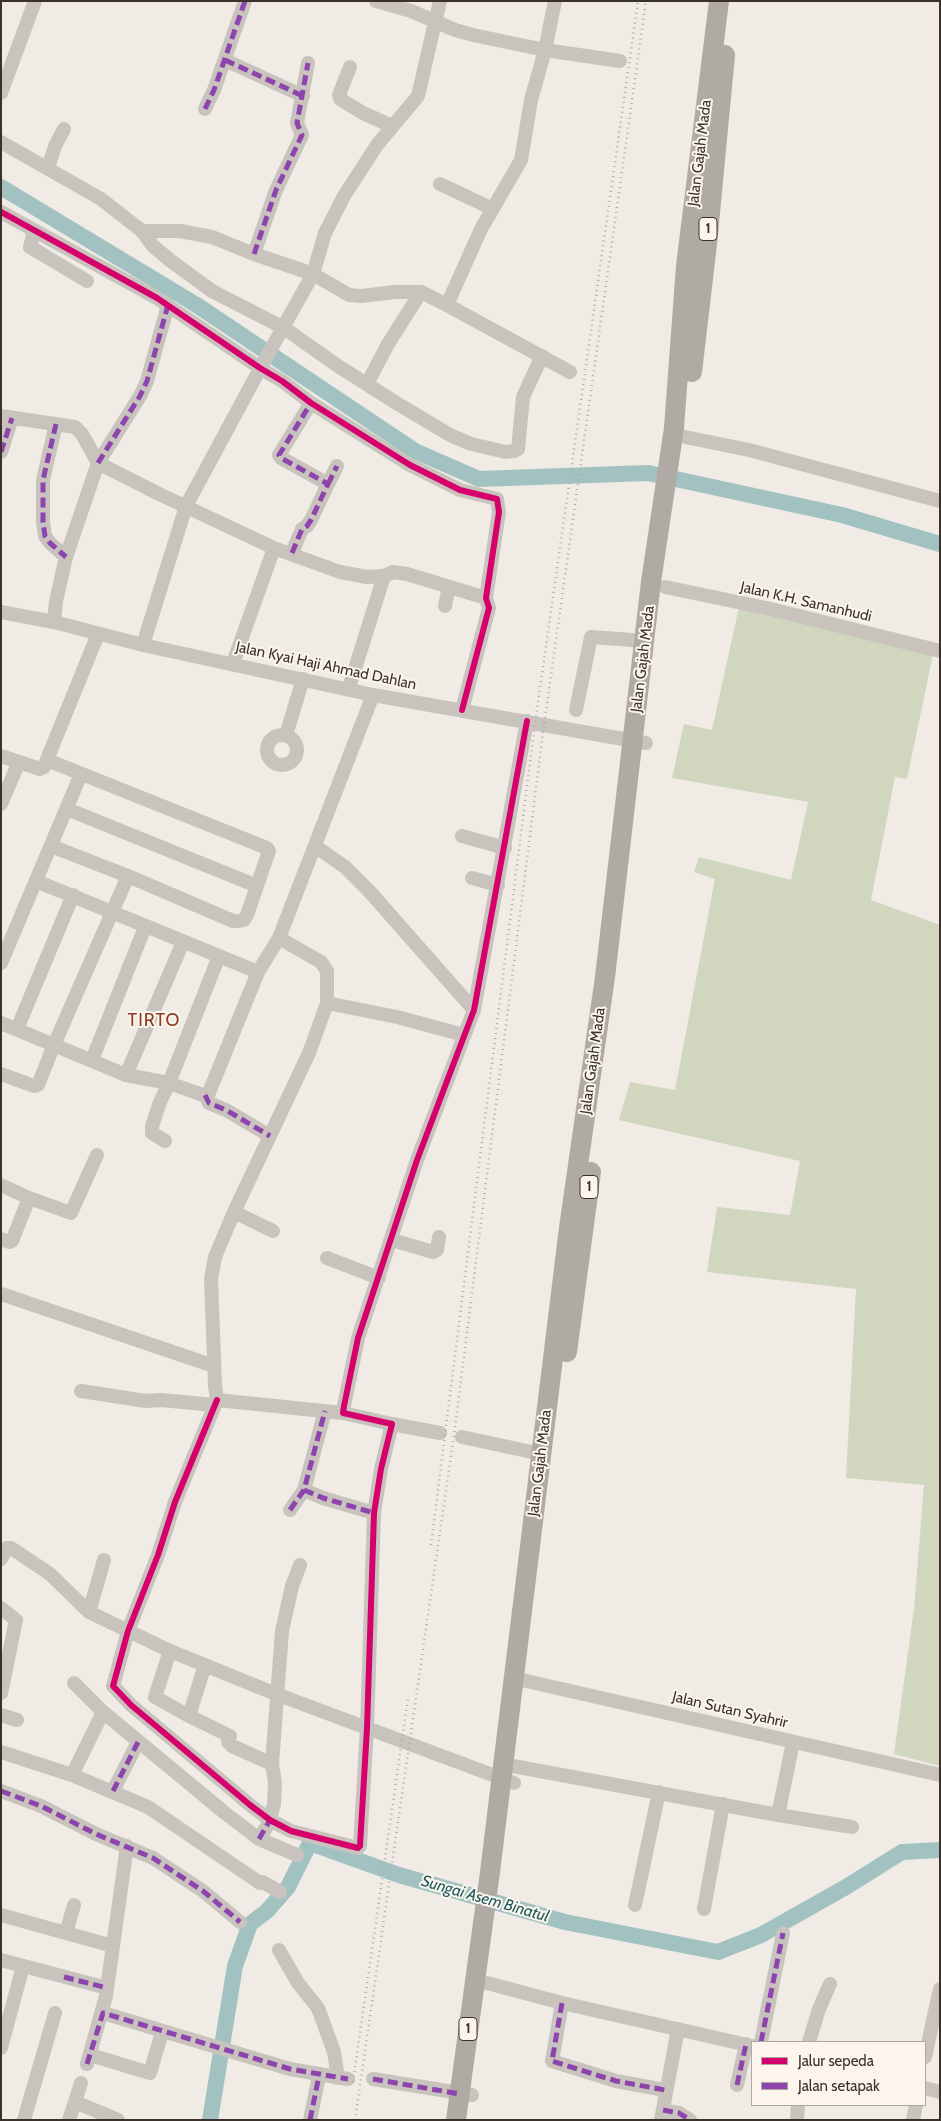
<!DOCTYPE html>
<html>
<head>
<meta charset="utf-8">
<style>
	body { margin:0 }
	#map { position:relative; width:941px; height:2121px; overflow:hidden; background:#f0ebe5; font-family:Cabin,sans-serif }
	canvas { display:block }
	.frame { position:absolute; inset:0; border:2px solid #3b302b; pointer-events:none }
	.legend { position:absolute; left:751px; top:2041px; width:175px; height:65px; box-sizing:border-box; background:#fbf5ee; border:1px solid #aea6a0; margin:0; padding:6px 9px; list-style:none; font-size:15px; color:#3b302b }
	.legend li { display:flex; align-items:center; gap:10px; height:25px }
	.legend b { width:25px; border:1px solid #aea6a0 }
</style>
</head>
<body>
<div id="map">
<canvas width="941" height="2121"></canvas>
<div class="frame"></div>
<ul class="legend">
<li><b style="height:6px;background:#d6006c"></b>Jalur sepeda</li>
<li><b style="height:6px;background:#8e44ad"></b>Jalan setapak</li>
</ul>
</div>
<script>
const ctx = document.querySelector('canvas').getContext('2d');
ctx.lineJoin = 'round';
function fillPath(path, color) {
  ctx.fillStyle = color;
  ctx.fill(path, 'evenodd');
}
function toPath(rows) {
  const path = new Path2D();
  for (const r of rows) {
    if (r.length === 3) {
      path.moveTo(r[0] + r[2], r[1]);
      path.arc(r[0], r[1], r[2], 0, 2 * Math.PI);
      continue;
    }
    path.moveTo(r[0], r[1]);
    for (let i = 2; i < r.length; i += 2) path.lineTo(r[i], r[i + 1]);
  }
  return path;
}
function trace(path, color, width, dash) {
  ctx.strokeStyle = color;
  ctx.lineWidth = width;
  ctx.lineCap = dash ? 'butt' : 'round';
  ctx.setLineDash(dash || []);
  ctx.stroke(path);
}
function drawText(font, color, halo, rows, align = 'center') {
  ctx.font = font + ' Cabin,sans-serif';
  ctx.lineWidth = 4;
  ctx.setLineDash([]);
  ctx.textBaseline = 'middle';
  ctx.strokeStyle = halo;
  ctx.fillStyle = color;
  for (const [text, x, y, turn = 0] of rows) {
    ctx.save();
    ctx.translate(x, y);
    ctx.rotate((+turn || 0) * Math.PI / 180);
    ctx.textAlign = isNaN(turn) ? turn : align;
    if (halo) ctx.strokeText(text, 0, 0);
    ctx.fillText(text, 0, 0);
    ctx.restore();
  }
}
const green = toPath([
	[739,607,933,654,907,779,895,777,871,900,940,925,940,1766,894,1754,914,1609,924,1485,846,1478,856,1289,707,1272,717,1207,790,1215,800,1161,619,1120,630,1082,675,1090,715,879,694,872,699,857,791,880,808,802,672,778,684,724,712,730]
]);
const river = toPath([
	[1,187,195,304,415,451,479,479,648,473,842,515,940,544],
	[210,2120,235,1966,250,1924,267,1911,288,1887,310,1843,399,1875,565,1922,718,1952,761,1935,846,1887,902,1852,940,1850]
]);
const minor = toPath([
	[376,1,411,11,455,30,473,35,545,50,620,61],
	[225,60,303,96],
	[350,67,339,95,340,99,363,113,392,126],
	[1,93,35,1],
	[205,109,214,90,245,1],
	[1,142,101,199,142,231,153,246,171,261,212,291,284,328,338,366,398,404,450,435,471,444,506,452,514,451,518,449,523,397,542,356],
	[48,168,55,146,64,129],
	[440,184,493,209],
	[1,212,157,298,260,368,282,381,311,403,410,465,460,490,497,499,499,512,486,598,489,608,462,710],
	[142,231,180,231,212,237,254,254,313,274,349,295,361,296,395,292,421,292,447,305,481,229,521,160,531,100,545,50,555,1],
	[34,232,30,247,87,281],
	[254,254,276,190,302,135,297,123,308,63],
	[447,305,570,372],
	[367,384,388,344,421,292],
	[1,416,75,427,82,434,98,463,140,396,147,381,168,305],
	[56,424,43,480,43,522,45,536,50,543,66,557],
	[685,437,749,450,940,501],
	[1,452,12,418],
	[328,484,337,466],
	[292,553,302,529,307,526,311,520,328,484,281,458,279,455,311,403],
	[665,587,771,609,940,651],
	[445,606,449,587],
	[1,612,54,622,143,645,373,695,646,743],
	[54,622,56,601,66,557,98,463,159,494,274,548],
	[143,645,186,506,262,365,313,274,325,233,344,196,377,145,418,96,440,1],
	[233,663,274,548,340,572,367,577,384,576,393,572,407,574,486,598],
	[349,688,384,576],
	[576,710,591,637,632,640,645,643],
	[282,750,15],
	[286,735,303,679],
	[1,756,40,769,44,767,98,634],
	[47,760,267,848,269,851,247,915,244,920,239,921,233,921,128,876,51,846],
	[1,804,19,762],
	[67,809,257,886],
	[462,836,505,848],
	[315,846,345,867,370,892,474,1010],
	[472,878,498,885],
	[36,881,258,972],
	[279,938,321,962,327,971,327,1003,309,1053,234,1212,215,1257,211,1279,215,1385,217,1400,343,1413],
	[1,963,81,774],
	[327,1003,397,1017,464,1035],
	[1,1023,126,1075,169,1083,203,1095,208,1095,258,972,279,938,373,695],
	[17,1029,73,895],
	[92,1060,145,927],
	[1,1074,34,1086,38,1085,54,1045,128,876],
	[126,1075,183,942],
	[205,1095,209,1103,226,1110,270,1136],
	[165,1141,152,1133,152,1126,160,1102,169,1083,219,956],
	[1,1185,29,1198,71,1213,97,1155],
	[234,1212,273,1231],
	[1,1239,9,1242,12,1241,29,1198],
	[392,1240,433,1252,437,1250,439,1237],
	[327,1258,379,1278],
	[1,1294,214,1366],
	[81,1391,146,1401,161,1400,214,1405],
	[217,1400,175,1502,158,1555,128,1631,113,1686,131,1705,250,1805,270,1820,291,1831,358,1848,360,1846,367,1728,374,1513,381,1469,392,1424,343,1413,344,1406,358,1338,417,1160,474,1010,527,721],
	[392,1424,440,1433],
	[462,1437,541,1454],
	[304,1490,323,1498,374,1513],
	[290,1510,304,1490,325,1411],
	[1,1559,7,1548,11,1548,50,1574,89,1612,170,1651,276,1694,514,1783],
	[1,1608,16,1620,1,1693],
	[89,1612,104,1560],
	[170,1651,155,1697,189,1716],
	[205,1665,189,1716,230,1736,228,1742,232,1746,272,1764],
	[513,1678,940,1775],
	[74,1683,103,1712,225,1813,259,1839,297,1855],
	[1,1715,17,1720],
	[1,1752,72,1775,148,1807,260,1883,263,1882,280,1892],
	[502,1764,778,1815,793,1742],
	[72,1775,103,1712],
	[1,1791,41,1806,96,1834,153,1858,203,1891,240,1922],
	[113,1791,138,1742],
	[778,1815,852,1827],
	[259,1839,269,1823,274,1804,275,1783,272,1764,282,1631,292,1586,300,1565],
	[635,1905,659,1792],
	[704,1909,723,1804],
	[1,1915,113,1946],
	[66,1933,74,1905],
	[279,1950,298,1983,318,2008,334,2052,338,2078],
	[1,1960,107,1988],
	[487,1983,562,2003,752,2046],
	[562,2003,552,2061,616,2081,665,2090],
	[103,2013,290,2069,348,2079],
	[761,2042,783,1933],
	[809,2042,819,2009,830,1984],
	[1,2048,23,1966],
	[90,2055,150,2073,162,2032],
	[925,2057,940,1989],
	[87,2064,106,1996,127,1846],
	[373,2079,472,2095],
	[737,2085,746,2044],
	[925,2088,940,2092],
	[75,2102,81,2083],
	[663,2110,679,2113,690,2120],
	[24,2120,55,2013],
	[69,2120,75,2102,118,2120],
	[310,2120,319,2076],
	[661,2120,678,2029],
	[797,2120,798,2105],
	[913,2120,916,2105]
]);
const highway = toPath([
	[692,372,707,244,725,55],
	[567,1352,591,1172],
	[456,2120,490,1872,569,1228,605,977,651,582,674,428,686,266,719,1]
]);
const rail = toPath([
	[431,1545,535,723,638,1],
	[353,2082,408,1698],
	[355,2120,454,1435,544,725,646,1]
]);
const quiet = toPath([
	[225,60,303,96],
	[205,109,214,90,245,1],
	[254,254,276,190,302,135,297,123,308,63],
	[56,424,43,480,43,522,45,536,50,543,66,557],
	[1,452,12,418],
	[98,463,140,396,147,381,168,305],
	[328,484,337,466],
	[292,553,302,529,307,526,311,520,328,484,281,458,279,455,311,403],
	[205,1095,209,1103,226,1110,270,1136],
	[304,1490,323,1498,374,1513],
	[290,1510,304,1490,325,1411],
	[1,1791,41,1806,96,1834,153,1858,203,1891,240,1922],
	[113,1791,138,1742],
	[259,1839,270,1820,274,1822],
	[64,1977,107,1988],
	[562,2003,552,2061,616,2081,665,2090],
	[761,2042,783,1933],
	[87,2064,103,2013,290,2069,348,2079],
	[373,2079,460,2094],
	[737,2085,746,2044],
	[663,2110,679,2113,690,2120],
	[310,2120,319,2076]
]);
const cycleway = toPath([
	[1,212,157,298,260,368,282,381,311,403,410,465,460,490,497,499,499,512,486,598,489,608,462,710],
	[217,1400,175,1502,158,1555,128,1631,113,1686,131,1705,250,1805,270,1820,291,1831,358,1848,360,1846,367,1728,374,1513,381,1469,392,1424,343,1413,344,1406,358,1338,417,1160,474,1010,527,721]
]);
const shields = [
	[708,229,18],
	[589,1187,18],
	[468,2029,18]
];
const shieldNames = [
	["1",708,229],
	["1",589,1187],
	["1",468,2029]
];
const streetNames = [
	["Jalan Gajah Mada",700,153,-83],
	["Jalan K.H. Samanhudi",806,602,13],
	["Jalan Gajah Mada",643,659,-83],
	["Jalan Kyai Haji Ahmad Dahlan",326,666,12],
	["Jalan Gajah Mada",593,1061,-82],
	["Jalan Gajah Mada",540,1463,-83],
	["Jalan Sutan Syahrir",730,1710,13]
];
const waterNames = [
	["Sungai Asem Binatul",485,1899,16]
];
const quarterNames = [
	["TIRTO",154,1021]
];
fillPath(green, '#d1d6bf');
trace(river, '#a1c2c1', 16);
trace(minor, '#c9c3be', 14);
trace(highway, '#afaaa4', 20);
trace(rail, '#b1aca8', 2.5, [1, 4]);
trace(quiet, '#8e44ad', 5, [10, 5]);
trace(cycleway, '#d6006c', 6);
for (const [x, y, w] of shields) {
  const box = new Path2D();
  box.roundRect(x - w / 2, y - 11.5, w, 23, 4);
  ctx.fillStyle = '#fbf5ee';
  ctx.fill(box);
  trace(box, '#3b302b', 1);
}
drawText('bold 14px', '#3b302b', null, shieldNames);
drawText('15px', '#3b302b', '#fbf5ee', streetNames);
drawText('italic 16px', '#1f5a5e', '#fbf5ee', waterNames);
ctx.letterSpacing = '1px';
drawText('18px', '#8c3b22', '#fbf5ee', quarterNames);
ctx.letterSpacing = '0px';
</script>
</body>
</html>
